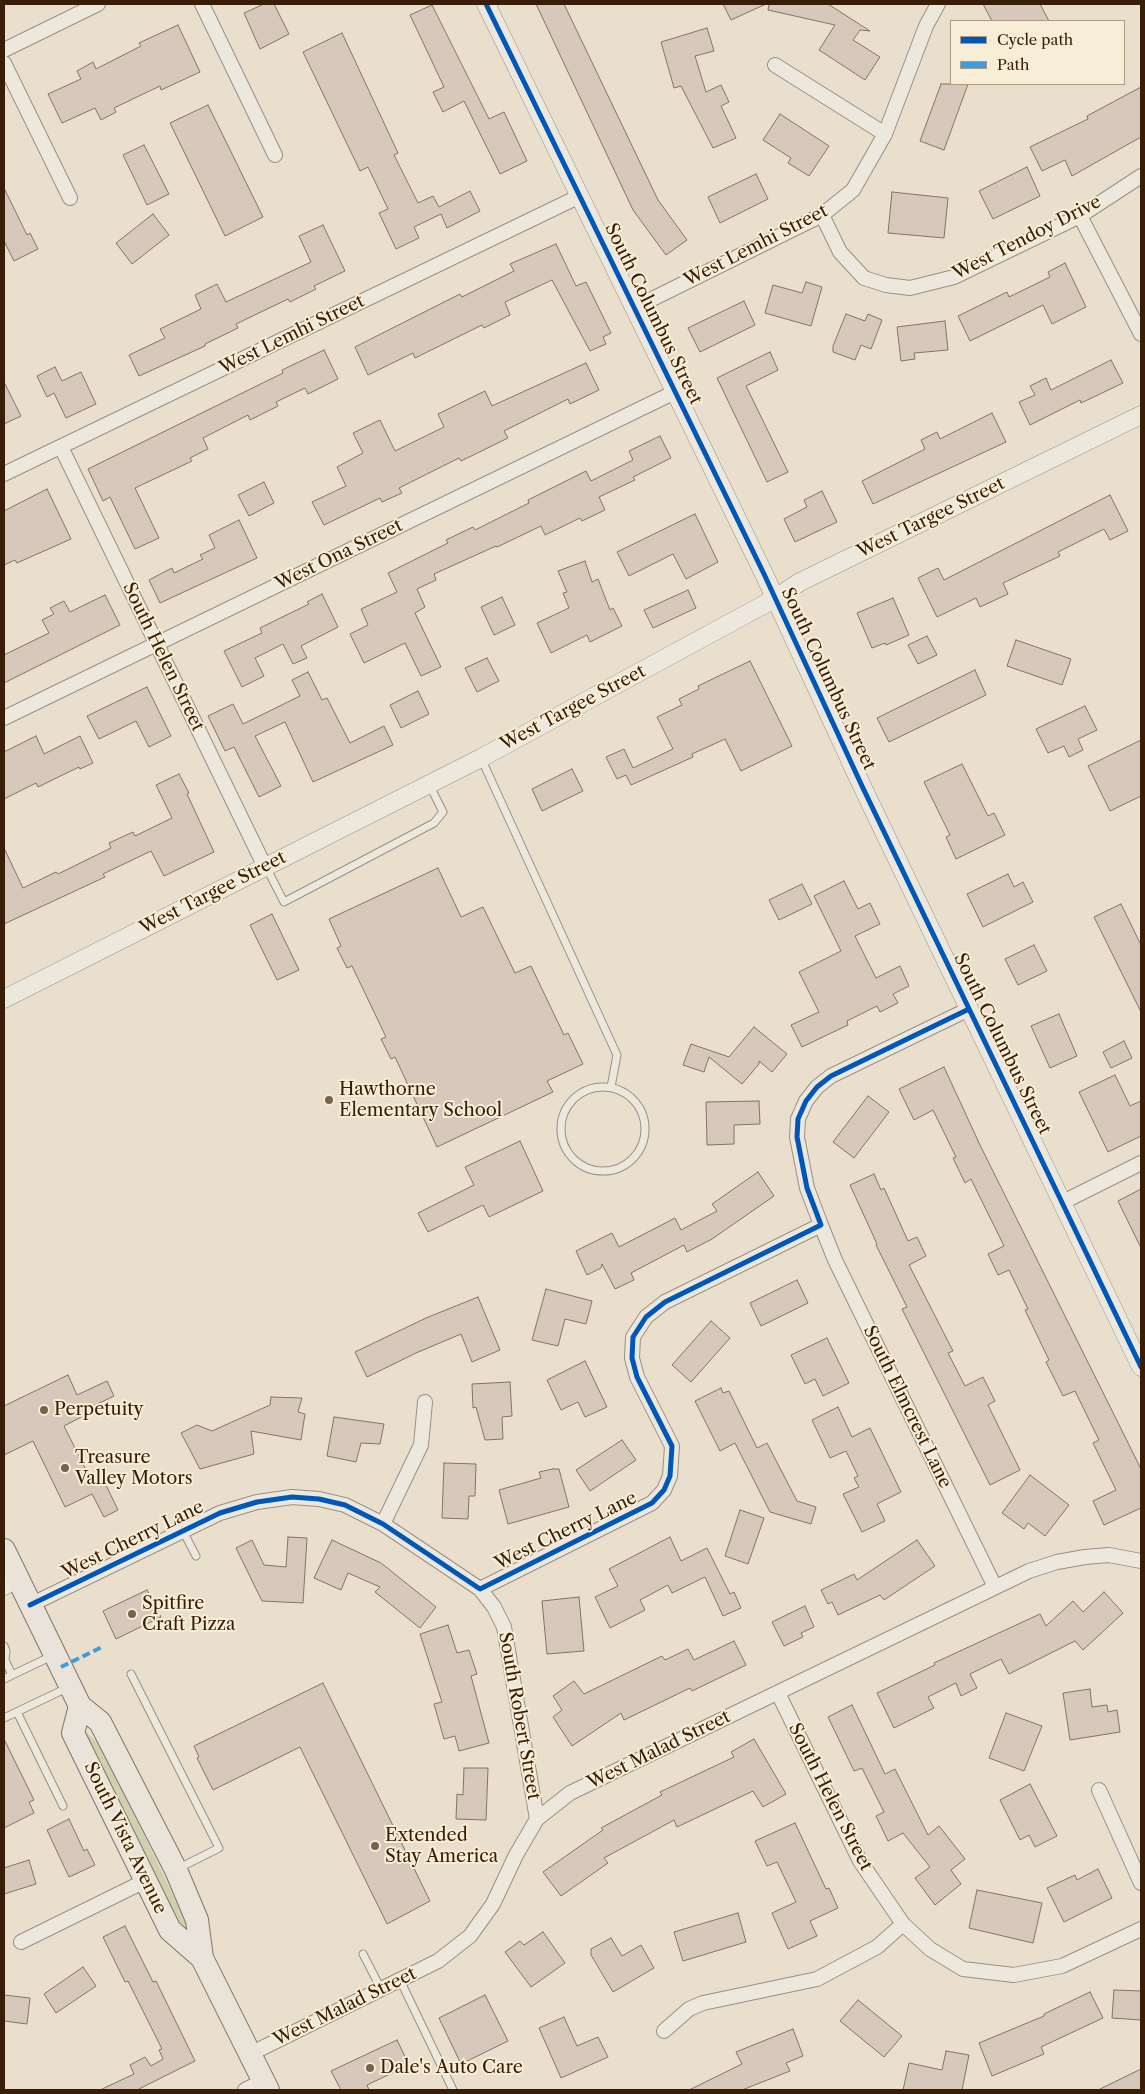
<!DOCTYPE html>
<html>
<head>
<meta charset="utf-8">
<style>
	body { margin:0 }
	#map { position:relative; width:1145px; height:2094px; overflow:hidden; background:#e9dfcc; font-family:"Libre Caslon Text",serif }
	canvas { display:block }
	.frame { position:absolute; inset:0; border:5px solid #391e07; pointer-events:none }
	.legend { position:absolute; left:950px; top:20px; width:175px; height:65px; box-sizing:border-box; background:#f8edd6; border:1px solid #ac9a83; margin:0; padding:6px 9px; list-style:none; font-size:15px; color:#391e07 }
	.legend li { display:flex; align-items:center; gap:10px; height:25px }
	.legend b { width:25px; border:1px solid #ac9a83 }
</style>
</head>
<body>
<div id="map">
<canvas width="1145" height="2094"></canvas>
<div class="frame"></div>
<ul class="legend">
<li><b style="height:6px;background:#0057b8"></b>Cycle path</li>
<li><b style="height:6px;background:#3e9bdd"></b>Path</li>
</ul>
</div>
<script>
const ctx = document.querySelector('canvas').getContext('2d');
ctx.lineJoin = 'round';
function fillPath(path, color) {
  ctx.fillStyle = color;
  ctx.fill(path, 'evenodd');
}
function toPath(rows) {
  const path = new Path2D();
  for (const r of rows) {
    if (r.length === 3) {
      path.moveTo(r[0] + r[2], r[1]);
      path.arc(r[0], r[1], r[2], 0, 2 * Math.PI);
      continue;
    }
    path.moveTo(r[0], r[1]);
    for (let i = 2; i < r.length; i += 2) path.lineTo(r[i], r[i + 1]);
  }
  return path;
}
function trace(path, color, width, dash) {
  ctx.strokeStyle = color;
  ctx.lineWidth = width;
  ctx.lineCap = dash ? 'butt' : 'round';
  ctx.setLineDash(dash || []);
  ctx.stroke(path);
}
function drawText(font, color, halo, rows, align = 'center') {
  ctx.font = font + ' "Libre Caslon Text",serif';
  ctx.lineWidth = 4;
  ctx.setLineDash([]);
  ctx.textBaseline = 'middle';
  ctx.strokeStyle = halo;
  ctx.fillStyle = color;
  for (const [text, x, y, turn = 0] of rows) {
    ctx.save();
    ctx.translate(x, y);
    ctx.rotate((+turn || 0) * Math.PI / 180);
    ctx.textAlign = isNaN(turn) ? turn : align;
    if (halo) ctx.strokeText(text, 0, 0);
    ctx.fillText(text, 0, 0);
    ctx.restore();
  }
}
const green = toPath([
	[82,1728,97,1742,104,1753,190,1930,188,1931,172,1914]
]);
const building = toPath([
	[264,4,274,4,289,34,260,49,244,13,264,4],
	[536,4,564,4,658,200,687,240,666,255,633,210,536,4],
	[723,4,766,4,731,20,723,4],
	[769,4,828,4,870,31,860,30,853,40,880,57,865,80,819,50,835,25,768,10,769,4],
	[983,4,1040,4,1049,21,992,21,983,4],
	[432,5,489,119,504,112,527,161,500,174,464,101,443,112,433,92,444,87,410,15,432,5],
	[178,25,200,72,161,90,160,86,114,108,116,112,101,120,95,108,62,123,48,94,81,79,77,71,93,62,96,69,141,46,139,43,178,25],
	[707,28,714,51,695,56,706,92,721,85,729,102,721,106,736,138,713,148,681,86,674,88,661,42,707,28],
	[342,33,398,153,394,155,418,203,433,196,439,207,470,191,480,211,447,228,441,214,414,227,419,238,396,249,379,213,388,209,368,167,360,171,303,52,342,33],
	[941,84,968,84,944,150,920,141,941,84],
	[1141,87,1141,137,1072,176,1065,160,1042,171,1030,147,1088,119,1087,116,1141,87],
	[208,105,263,217,225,236,170,123,208,105],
	[780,114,829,146,809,176,788,163,791,158,763,140,780,114],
	[144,145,169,194,147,205,123,155,144,145],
	[1027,167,1040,196,993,219,979,191,1027,167],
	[756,174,768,199,720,223,708,197,756,174],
	[4,188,27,235,30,233,38,249,14,261,4,241,4,188],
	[892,192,948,198,944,238,888,233,892,192],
	[153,214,169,235,132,264,116,243,153,214],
	[323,225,345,271,314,286,316,289,290,302,288,299,236,324,238,328,205,344,205,346,139,376,129,355,165,338,160,329,201,309,195,295,217,284,226,302,311,262,299,236,323,225],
	[556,244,576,286,586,282,611,333,603,337,606,344,590,351,552,280,505,302,510,315,484,328,482,325,415,358,413,353,368,375,355,347,460,294,462,297,514,271,510,264,556,244],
	[1065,263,1086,307,1052,324,1043,305,970,341,958,316,1007,292,1009,297,1050,277,1048,272,1065,263],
	[806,282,822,287,811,326,765,313,773,285,802,293,806,282],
	[744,301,755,325,700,352,688,328,744,301],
	[846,314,865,321,868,314,882,320,871,349,861,345,855,360,833,352,833,346,846,314],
	[945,321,948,350,914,353,915,359,901,361,897,327,945,321],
	[324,350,338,379,308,394,305,388,276,402,278,406,250,420,248,415,203,438,208,449,190,458,192,461,135,488,159,538,135,549,110,497,103,501,88,469,283,373,282,370,324,350],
	[770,352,778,370,746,386,788,472,767,482,717,378,770,352],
	[1111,360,1123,383,1081,403,1080,400,1030,425,1019,402,1035,395,1030,386,1046,378,1051,390,1111,360],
	[586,363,599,390,570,404,568,399,504,431,508,438,461,461,459,458,399,488,402,493,382,502,380,498,324,525,312,502,346,486,337,467,363,453,353,433,380,420,395,451,444,427,438,414,485,391,492,406,586,363],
	[55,367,62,381,81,372,96,404,66,418,54,393,47,397,37,376,55,367],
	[4,382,21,416,4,424,4,382],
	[992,413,1006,442,873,504,862,481,925,449,921,440,937,432,940,439,992,413],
	[660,436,671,458,633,477,635,480,599,497,605,510,582,521,580,518,545,535,541,526,497,547,496,546,434,574,436,580,417,589,425,607,415,613,441,667,421,676,405,643,364,663,350,634,368,625,361,609,397,592,388,573,448,543,446,540,473,527,475,530,529,503,528,500,586,471,591,481,633,460,629,451,660,436],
	[264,482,274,503,249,516,238,495,264,482],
	[47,489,71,539,17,563,15,560,4,565,4,511,47,489],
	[822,491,837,522,795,542,784,519,807,507,804,500,822,491],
	[1110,495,1128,531,1110,540,1104,529,1058,552,1060,556,1003,583,1008,594,980,607,976,598,937,617,918,578,938,568,944,580,1110,495],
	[695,514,718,562,686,579,673,554,629,576,617,552,695,514],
	[239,520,257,558,160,603,149,580,172,568,174,573,203,559,200,555,215,548,209,535,239,520],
	[585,561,592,582,598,579,610,610,613,608,622,626,590,642,587,635,551,653,537,623,569,608,563,593,567,592,558,571,585,561],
	[688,590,696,608,653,628,644,610,688,590],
	[322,594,338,627,301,646,307,658,293,664,283,644,255,658,264,676,242,687,224,651,262,633,260,628,309,604,307,602,322,594],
	[105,595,120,625,4,683,4,655,49,633,42,620,54,614,50,608,64,601,70,612,105,595],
	[502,597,515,625,494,635,481,607,502,597],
	[893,598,909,635,886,645,885,643,872,648,857,613,893,598],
	[927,636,937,655,918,664,908,645,927,636],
	[1016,640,1071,659,1062,685,1007,666,1016,640],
	[487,658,499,681,477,692,465,668,487,658],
	[750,661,792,746,741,771,725,739,692,754,693,757,631,785,626,775,617,779,606,757,624,749,633,768,673,749,657,717,682,705,679,699,699,689,698,686,750,661],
	[975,670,986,695,889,742,877,718,975,670],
	[308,672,322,700,327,698,350,743,384,726,393,745,313,782,285,722,255,736,281,786,259,797,234,747,225,751,208,716,233,704,243,724,300,696,292,680,308,672],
	[147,687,171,736,149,747,136,721,99,739,87,716,147,687],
	[418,691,429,714,401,728,390,705,418,691],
	[1085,706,1097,730,1078,739,1083,750,1069,757,1064,746,1048,753,1036,729,1085,706],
	[36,736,44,754,80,736,93,763,80,769,79,767,38,787,36,783,4,799,4,752,36,736],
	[1141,740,1141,796,1110,811,1088,766,1141,740],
	[962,764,988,816,994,813,1005,835,956,859,946,837,950,835,924,782,962,764],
	[572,769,583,791,542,811,532,789,572,769],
	[179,774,189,793,187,794,214,852,164,876,151,851,103,874,105,877,4,924,4,848,23,888,56,872,58,874,111,848,109,843,133,832,135,836,172,818,156,785,179,774],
	[438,868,461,917,483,907,515,973,531,966,564,1035,568,1033,583,1064,547,1081,553,1092,437,1147,395,1057,391,1059,381,1039,386,1037,352,966,347,968,337,948,341,946,329,919,438,868],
	[1008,874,1014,887,1023,882,1033,902,983,927,967,894,1008,874],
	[844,881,858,909,870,903,880,924,855,936,876,978,900,966,909,986,893,994,898,1003,880,1012,877,1006,847,1021,848,1025,802,1047,791,1025,819,1012,799,972,841,951,814,896,844,881],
	[802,884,812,904,779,920,769,900,802,884],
	[1121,904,1141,945,1141,1012,1094,917,1121,904],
	[272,914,299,970,277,980,250,925,272,914],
	[1034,945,1047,971,1018,985,1005,959,1034,945],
	[1059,1014,1077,1056,1050,1068,1031,1026,1059,1014],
	[754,1027,787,1054,772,1072,759,1061,759,1064,742,1084,709,1057,704,1072,683,1065,691,1044,729,1057,754,1027],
	[1124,1041,1132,1058,1111,1068,1103,1052,1124,1041],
	[944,1067,980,1145,1141,1469,1141,1508,1104,1525,1093,1501,1116,1490,1093,1443,1099,1440,1075,1391,1063,1396,1046,1362,1049,1360,1025,1310,1028,1309,1009,1270,998,1275,988,1254,1004,1246,971,1179,965,1183,953,1158,956,1157,933,1110,914,1120,899,1089,944,1067],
	[1115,1075,1130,1106,1141,1101,1141,1136,1108,1152,1079,1092,1115,1075],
	[868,1096,889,1112,854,1158,833,1142,868,1096],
	[759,1101,760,1124,734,1125,734,1144,707,1145,706,1102,759,1101],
	[520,1141,543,1191,489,1217,483,1205,428,1232,418,1213,474,1185,465,1167,520,1141],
	[758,1172,774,1196,712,1239,687,1252,684,1245,631,1273,634,1280,615,1289,602,1264,601,1268,587,1275,576,1251,612,1233,619,1247,675,1218,681,1230,717,1211,712,1204,758,1172],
	[874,1174,881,1190,884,1188,908,1241,917,1237,926,1256,909,1265,953,1351,948,1353,965,1386,983,1377,995,1401,988,1405,1020,1470,990,1485,902,1309,907,1307,876,1245,877,1244,850,1185,874,1174],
	[1141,1189,1141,1248,1118,1201,1141,1189],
	[797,1280,808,1303,761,1326,750,1303,797,1280],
	[546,1289,592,1301,586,1324,565,1319,558,1346,532,1340,546,1289],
	[478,1297,500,1350,472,1362,461,1334,416,1353,367,1377,355,1352,426,1318,478,1297],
	[711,1321,730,1338,691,1382,672,1365,711,1321],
	[827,1338,849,1383,823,1396,815,1379,805,1384,791,1355,827,1338],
	[585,1361,607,1407,585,1417,578,1402,561,1410,547,1380,585,1361],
	[68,1375,77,1395,107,1381,114,1396,85,1410,87,1414,64,1426,94,1486,104,1481,118,1510,104,1517,92,1494,65,1507,33,1441,4,1455,4,1406,68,1375],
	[510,1382,512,1416,502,1417,503,1439,485,1440,476,1407,473,1408,472,1384,510,1382],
	[721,1388,723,1393,729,1391,757,1448,767,1443,797,1501,816,1507,811,1524,770,1512,735,1443,720,1451,695,1401,721,1388],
	[271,1397,302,1398,298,1412,305,1414,301,1440,251,1431,254,1454,200,1469,181,1433,197,1425,212,1431,270,1405,271,1397],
	[838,1407,852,1437,870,1428,901,1492,877,1504,885,1521,862,1532,843,1494,859,1487,854,1478,858,1476,846,1451,830,1458,812,1420,838,1407],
	[334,1417,384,1424,380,1444,361,1443,356,1462,327,1456,334,1417],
	[622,1440,636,1460,590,1491,576,1470,622,1440],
	[444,1463,476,1464,475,1496,469,1496,468,1519,442,1518,444,1463],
	[553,1469,559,1469,569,1507,508,1524,499,1490,541,1478,539,1472,553,1469],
	[1030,1475,1069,1505,1045,1536,1028,1523,1024,1529,1002,1513,1030,1475],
	[740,1510,764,1518,748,1564,725,1556,740,1510],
	[288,1537,307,1538,303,1603,262,1601,236,1548,252,1540,264,1565,286,1567,288,1537],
	[670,1537,681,1561,707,1548,730,1594,734,1592,741,1608,723,1616,705,1577,672,1593,668,1585,640,1600,645,1610,610,1628,595,1597,618,1586,609,1569,670,1537],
	[332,1540,381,1563,436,1607,420,1628,375,1592,380,1587,348,1573,341,1590,314,1578,332,1540],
	[917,1540,935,1566,884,1600,880,1595,838,1615,832,1602,828,1604,821,1590,854,1574,857,1580,917,1540],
	[147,1590,161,1617,116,1639,103,1611,147,1590],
	[1104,1592,1123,1613,1083,1650,1075,1641,1009,1674,1001,1659,970,1674,977,1688,961,1696,956,1683,928,1697,934,1708,894,1728,877,1693,935,1665,934,1663,1040,1614,1046,1626,1073,1601,1083,1612,1104,1592],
	[579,1597,584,1651,547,1654,542,1601,579,1597],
	[805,1606,814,1627,801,1633,803,1637,784,1646,772,1622,805,1606],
	[448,1625,457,1653,469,1650,477,1674,471,1676,489,1743,459,1751,455,1736,444,1739,434,1704,442,1702,420,1634,448,1625],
	[734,1641,746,1665,692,1691,690,1688,624,1720,621,1713,572,1746,553,1717,562,1710,553,1696,574,1681,584,1694,662,1656,665,1660,688,1649,694,1660,734,1641],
	[323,1683,430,1901,387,1924,300,1747,213,1790,197,1758,199,1757,194,1746,323,1683],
	[1090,1689,1092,1707,1107,1705,1108,1712,1117,1710,1120,1732,1070,1740,1063,1693,1090,1689],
	[852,1705,885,1774,895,1769,928,1835,939,1826,965,1859,951,1870,961,1884,935,1905,915,1878,930,1867,903,1833,888,1841,876,1816,884,1812,862,1768,854,1771,828,1717,852,1705],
	[1006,1713,1042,1726,1024,1771,989,1758,1006,1713],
	[4,1739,34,1800,29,1802,34,1813,4,1828,4,1739],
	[754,1739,786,1794,763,1807,753,1791,677,1827,674,1820,604,1858,608,1863,561,1896,543,1872,603,1830,601,1828,662,1795,660,1792,734,1757,731,1752,754,1739],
	[464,1768,488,1768,486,1820,456,1819,457,1794,463,1795,464,1768],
	[1030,1784,1057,1836,1035,1847,1029,1835,1020,1840,1000,1800,1030,1784],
	[69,1819,84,1851,87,1849,95,1865,69,1877,47,1830,69,1819],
	[795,1823,826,1889,829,1888,838,1908,810,1921,817,1936,788,1949,772,1913,796,1902,777,1862,767,1866,755,1841,795,1823],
	[29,1860,36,1884,4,1894,4,1868,29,1860],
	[1098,1869,1112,1898,1064,1922,1047,1888,1075,1875,1077,1880,1098,1869],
	[977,1890,1042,1903,1033,1943,969,1928,977,1890],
	[738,1913,746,1942,683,1961,674,1932,738,1913],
	[125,1926,153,1982,156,1981,195,2061,137,2090,100,2090,134,2074,130,2065,145,2057,151,2066,163,2059,159,2050,162,2049,128,1981,125,1982,103,1937,125,1926],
	[543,1932,565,1963,531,1987,505,1952,520,1941,524,1945,543,1932],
	[611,1938,622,1956,641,1945,654,1968,613,1992,591,1955,591,1949,611,1938],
	[83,1967,96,1986,56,2013,44,1994,83,1967],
	[1114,1990,1141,1991,1141,2020,1112,2018,1114,1990],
	[1090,1992,1103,2018,1041,2047,1044,2054,992,2076,979,2043,1044,2016,1044,2014,1090,1992],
	[4,1995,30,1998,27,2024,4,2021,4,1995],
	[485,1995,508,2041,461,2064,439,2018,485,1995],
	[858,2000,902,2036,884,2057,840,2021,858,2000],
	[564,2017,577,2046,598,2037,608,2057,561,2078,539,2028,564,2017],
	[793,2029,803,2056,786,2063,790,2071,742,2090,689,2090,742,2064,736,2052,793,2029],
	[397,2040,409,2065,367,2085,369,2090,341,2090,331,2071,397,2040],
	[946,2051,969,2055,962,2090,903,2090,909,2063,942,2070,946,2051],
	[1141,2069,1141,2090,1098,2090,1141,2069]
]);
const service = toPath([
	[481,758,617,1055,611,1087],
	[266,867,284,902,434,823,443,812,429,784],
	[603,1129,42],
	[183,1531,196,1556],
	[4,1646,6,1651,5,1660,12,1675,52,1656],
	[131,1674,219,1848,179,1868],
	[4,1679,12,1675],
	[17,1712,63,1806],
	[4,1718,69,1687],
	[363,1954,381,1989],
	[400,1980,453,2090]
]);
const minor = toPath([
	[202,4,275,155],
	[4,50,98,4],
	[4,63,70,198],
	[775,65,885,134],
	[822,215,840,252,864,278,886,285,910,288,954,277,1080,216,1141,176],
	[1080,216,1141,334],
	[634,308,822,215,853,190,885,134,926,26,938,4],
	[61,447,265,867],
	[4,474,580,196],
	[4,718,675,392],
	[1063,1202,1141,1163],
	[821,1225,835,1260,995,1587],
	[383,1524,421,1445,425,1402],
	[480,1589,494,1607,504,1627,537,1819],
	[30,1605,220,1513,257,1502,292,1497,319,1499,345,1505,383,1524,480,1589,652,1503,664,1490,670,1476,672,1446,637,1377,632,1358,633,1337,646,1317,665,1302,821,1225,807,1188,797,1137,798,1119,806,1101,817,1087,831,1076,969,1009],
	[778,1693,860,1861,903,1924],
	[1099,1790,1141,1883],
	[21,1942,145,1881],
	[664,2031,689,2009,703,2003,817,1979,877,1947,903,1924,930,1949,963,1969,1014,1975,1062,1966,1141,1929],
	[250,2054,438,1961,470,1936,493,1904,516,1855,537,1819,570,1793,1029,1571,1057,1562,1085,1557,1109,1555,1141,1561],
	[245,2090,263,2081]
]);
const tertiary = toPath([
	[486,4,764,574,862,786,1141,1367],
	[4,999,481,758,776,598,800,582,1141,415],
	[4,1586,18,1578]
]);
const primary = toPath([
	[4,1550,80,1706,100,1722,176,1870,197,1920,202,1958,268,2090],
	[80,1706,73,1733,170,1930,202,1958]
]);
const quiet = toPath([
	[61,1667,104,1646]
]);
const cycleway = toPath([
	[486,4,764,574,862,786,1141,1367],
	[30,1605,220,1513,257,1502,292,1497,319,1499,345,1505,383,1524,480,1589,652,1503,664,1490,670,1476,672,1446,637,1377,632,1358,633,1337,646,1317,665,1302,821,1225,807,1188,797,1137,798,1119,806,1101,817,1087,831,1076,969,1009]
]);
const markers = [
	[329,1100,5,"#77624c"],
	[44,1410,5,"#77624c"],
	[65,1468,5,"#77624c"],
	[132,1614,5,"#77624c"],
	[375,1846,5,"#77624c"],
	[370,2068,5,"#77624c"]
];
const streetNames = [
	["West Tendoy Drive",1027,238,-27],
	["West Lemhi Street",756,246,-27],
	["South Columbus Street",653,314,64],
	["West Lemhi Street",292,335,-26],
	["West Targee Street",931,518,-26],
	["West Ona Street",339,555,-26],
	["South Helen Street",163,657,64],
	["South Columbus Street",828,679,65],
	["West Targee Street",573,708,-28],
	["West Targee Street",213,893,-27],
	["South Columbus Street",1002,1044,64],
	["South Elmcrest Lane",907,1407,64],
	["West Cherry Lane",566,1531,-26],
	["West Cherry Lane",133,1540,-26],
	["South Robert Street",519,1716,80],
	["West Malad Street",659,1750,-26],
	["South Helen Street",830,1797,63],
	["South Vista Avenue",125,1838,64],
	["West Malad Street",345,2007,-26]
];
const poiNames = [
	["Hawthorne",339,1090],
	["Elementary School",339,1111],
	["Perpetuity",54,1410],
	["Treasure",75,1458],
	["Valley Motors",75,1479],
	["Spitfire",142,1604],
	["Craft Pizza",142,1625],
	["Extended",385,1836],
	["Stay America",385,1857],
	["Dale's Auto Care",380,2068]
];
fillPath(green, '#cfd0ad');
fillPath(building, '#d8c8bc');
trace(building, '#7f7568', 1);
trace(service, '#999082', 9);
trace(minor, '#999082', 16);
trace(tertiary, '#999082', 19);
trace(primary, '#7f7568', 24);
trace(service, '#ece8de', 7);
trace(minor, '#ece8de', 14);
trace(tertiary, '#ece8de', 18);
trace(primary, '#e9e3d9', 22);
trace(quiet, '#3e9bdd', 4, [8, 4]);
trace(cycleway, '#0057b8', 5);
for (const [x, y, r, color] of markers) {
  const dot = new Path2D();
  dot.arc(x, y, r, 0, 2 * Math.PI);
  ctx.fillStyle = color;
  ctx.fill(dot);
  trace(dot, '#f8edd6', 2);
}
drawText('18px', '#391e07', '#f8edd6', streetNames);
drawText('18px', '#391e07', '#f8edd6', poiNames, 'left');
</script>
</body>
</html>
